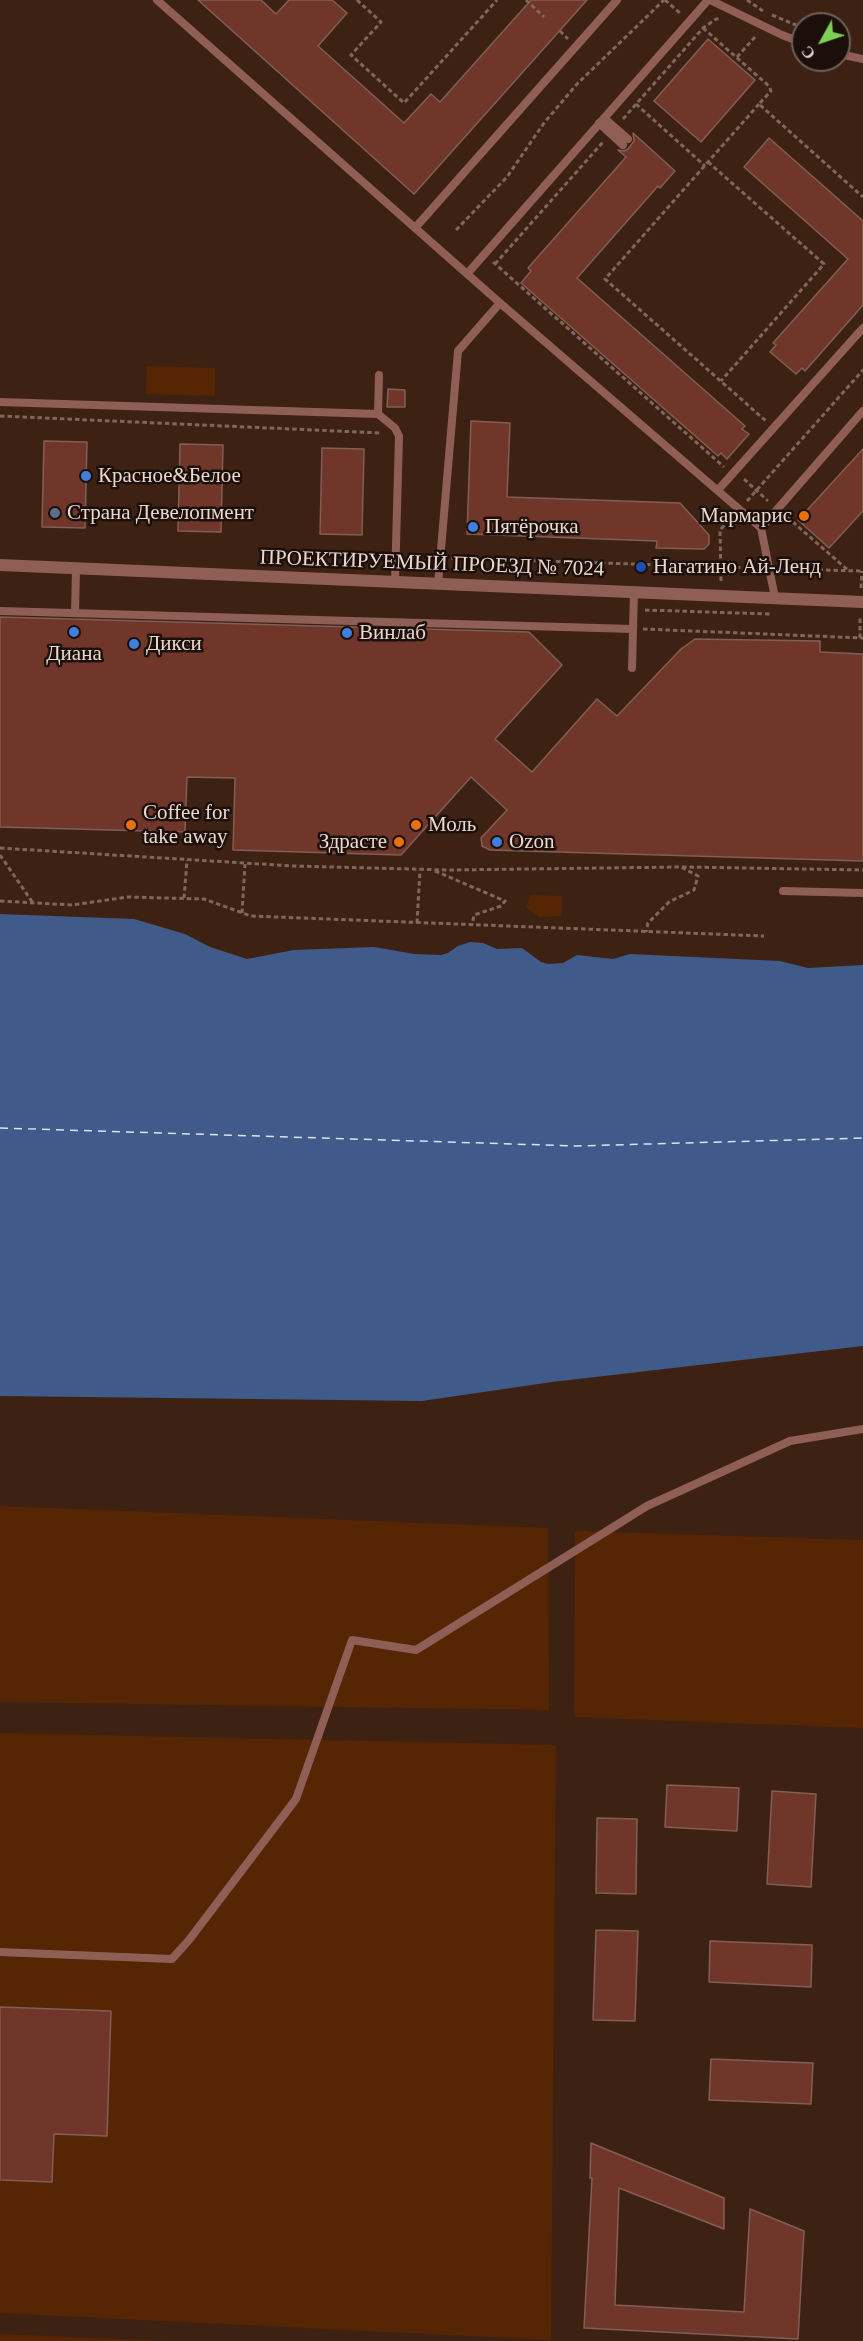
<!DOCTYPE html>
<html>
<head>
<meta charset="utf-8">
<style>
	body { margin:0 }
	#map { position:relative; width:863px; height:2341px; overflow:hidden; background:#3d2213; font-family:Georgia,serif }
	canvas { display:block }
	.north { position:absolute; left:791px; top:12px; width:60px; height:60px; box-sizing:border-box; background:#1c0f09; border:2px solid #6e5f58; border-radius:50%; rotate:230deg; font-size:16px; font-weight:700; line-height:24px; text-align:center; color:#ead8ce }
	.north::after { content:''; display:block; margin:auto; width:21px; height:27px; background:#7cd154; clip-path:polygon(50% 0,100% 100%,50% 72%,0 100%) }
</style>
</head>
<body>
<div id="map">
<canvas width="863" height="2341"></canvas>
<div class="north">С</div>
</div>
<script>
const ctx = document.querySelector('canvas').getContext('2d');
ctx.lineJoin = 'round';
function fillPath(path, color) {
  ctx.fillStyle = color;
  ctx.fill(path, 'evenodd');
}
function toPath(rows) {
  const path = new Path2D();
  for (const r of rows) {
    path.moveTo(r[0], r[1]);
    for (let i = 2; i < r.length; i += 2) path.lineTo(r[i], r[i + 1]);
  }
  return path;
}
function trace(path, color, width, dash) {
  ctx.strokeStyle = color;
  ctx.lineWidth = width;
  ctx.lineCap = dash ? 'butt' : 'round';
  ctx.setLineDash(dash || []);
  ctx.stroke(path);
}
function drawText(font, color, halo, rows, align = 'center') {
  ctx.font = font + ' Georgia,serif';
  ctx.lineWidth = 5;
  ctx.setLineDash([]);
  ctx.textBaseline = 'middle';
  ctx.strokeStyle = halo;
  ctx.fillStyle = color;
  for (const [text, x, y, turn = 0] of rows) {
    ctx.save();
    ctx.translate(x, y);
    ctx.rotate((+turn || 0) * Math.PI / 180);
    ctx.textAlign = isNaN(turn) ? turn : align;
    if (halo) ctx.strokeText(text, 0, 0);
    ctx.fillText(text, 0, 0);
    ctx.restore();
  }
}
const green = toPath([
	[147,366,215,368,215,396,146,394],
	[531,895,562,896,562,916,539,917,526,907],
	[0,1506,548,1528,549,1710,0,1702],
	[575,1531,863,1540,863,1728,574,1717],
	[0,1733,556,1745,551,2340,0,2313],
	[0,2334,167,2341,0,2341]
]);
const water = toPath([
	[0,914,134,919,185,934,210,947,247,959,294,950,374,947,414,954,441,955,448,953,458,946,470,942,483,943,497,949,522,948,541,962,548,964,563,963,577,955,613,959,630,954,780,961,808,968,863,965,863,1346,552,1382,422,1401,0,1396]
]);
const ferry = toPath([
	[0,1128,576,1146,863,1138]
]);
const building = toPath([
	[198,0,261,0,276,14,289,0,332,0,347,13,318,46,404,123,431,94,440,102,531,0,587,0,414,194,198,0],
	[708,39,755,80,701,142,654,101,708,39],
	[633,133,675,171,660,188,658,186,577,278,745,426,742,429,749,434,727,459,721,453,718,456,521,283,531,271,528,268,626,157,618,150,624,151,628,149,634,141,633,133],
	[769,138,863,221,863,305,805,371,802,368,796,374,770,352,776,345,773,343,848,259,744,167,769,138],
	[388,389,405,390,405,407,387,407,388,389],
	[471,421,510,423,507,497,680,503,709,535,709,544,704,549,656,548,657,541,467,534,471,421],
	[44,441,87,442,85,528,42,527,44,441],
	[180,444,223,445,221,532,178,531,180,444],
	[322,448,364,449,362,535,320,534,322,448],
	[863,449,863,511,829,548,798,520,863,449],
	[0,617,529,632,562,665,495,739,532,772,597,699,617,716,681,649,695,639,820,641,820,652,863,654,863,861,490,850,482,846,481,838,507,810,471,777,401,855,233,850,235,778,187,777,185,832,0,827,0,617],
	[667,1785,739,1788,737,1831,665,1827,667,1785],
	[772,1791,816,1794,811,1887,767,1884,772,1791],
	[597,1818,637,1819,636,1894,596,1893,597,1818],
	[596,1930,638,1931,635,2021,593,2020,596,1930],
	[710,1941,812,1945,811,1987,709,1982,710,1941],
	[0,2007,111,2011,107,2136,54,2134,52,2182,0,2180,0,2007],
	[711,2059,813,2063,811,2104,709,2100,711,2059],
	[591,2143,724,2198,724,2229,619,2188,615,2305,744,2312,750,2209,804,2231,798,2339,584,2328,592,2178,590,2178,591,2143]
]);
const path = toPath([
	[357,0,381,22,351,55,404,103,497,0],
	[526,0,544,17],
	[665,0,681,14],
	[747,0,763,11],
	[772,15,796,25],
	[703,28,769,86,771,91,759,104,863,197],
	[560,31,568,39],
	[737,57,755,37],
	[813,60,834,67],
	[636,104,705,166],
	[759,104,605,279,766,421],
	[623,119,703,28,716,19,719,19],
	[708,162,824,264,721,381],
	[456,230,507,177,544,123,577,84,664,0],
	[493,262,724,467],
	[495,264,603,142],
	[0,416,381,433],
	[744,479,768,501],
	[747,501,863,370],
	[787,517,849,571],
	[451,558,756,568],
	[781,569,863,571],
	[721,581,720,530,732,517],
	[861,588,862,571],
	[645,610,770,614],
	[643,629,863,638],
	[860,638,860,616],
	[0,848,293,866,449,870,681,867,698,876,694,890,669,902,648,923,646,932],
	[0,855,33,903],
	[682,867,863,870],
	[435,871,505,901,501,906,474,915,472,925],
	[184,898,187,860],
	[0,901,72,905,128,897,204,899,251,916,764,936],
	[242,913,245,864],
	[417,923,420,870]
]);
const service = toPath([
	[157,0,500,303,761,528,775,598],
	[710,0,782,35,803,43],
	[839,54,863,59],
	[604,118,628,139],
	[599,123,623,145],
	[415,228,617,0],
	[467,274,708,0],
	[0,402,378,414,395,428,399,436,395,582],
	[378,414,379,375],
	[718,490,863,328],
	[761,528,863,411],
	[438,584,458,351,500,303],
	[0,611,633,629],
	[75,613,76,569],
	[632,668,634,592],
	[783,891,863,893],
	[0,1952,172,1959,189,1940,296,1799,352,1640,416,1650,647,1506,790,1441,863,1429]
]);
const minor = toPath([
	[0,565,863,602]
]);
const markers = [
	[86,476,6,"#3f7fe0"],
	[55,513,6,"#5c6f8a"],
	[804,516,6,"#e8710a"],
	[473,527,6,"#3f7fe0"],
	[641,567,6,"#1a4fb4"],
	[74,632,6,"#3f7fe0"],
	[347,633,6,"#3f7fe0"],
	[134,644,6,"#3f7fe0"],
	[131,825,6,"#e8710a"],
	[416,825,6,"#e8710a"],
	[399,842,6,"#e8710a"],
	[497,842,6,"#3f7fe0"]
];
const poiNames = [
	["Красное&Белое",98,476],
	["Страна Девелопмент",67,513],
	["Мармарис",792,516,"right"],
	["Пятёрочка",485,527],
	["Нагатино Ай-Ленд",653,567],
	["Винлаб",359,633],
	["Дикси",146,644],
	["Диана",74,654,"center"],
	["Coffee for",143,813],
	["take away",143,837],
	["Моль",428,825],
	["Здрасте",387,842,"right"],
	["Ozon",509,842]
];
const streetNames = [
	["ПРОЕКТИРУЕМЫЙ ПРОЕЗД № 7024",432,564,2]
];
fillPath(green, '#562504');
fillPath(water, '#405a8a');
trace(ferry, '#dae3f2', 1.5, [8, 6]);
fillPath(building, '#70362a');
trace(building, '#815e56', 1.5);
trace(path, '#7f675a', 3, [4.5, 3]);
trace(service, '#8f5f56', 8);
trace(minor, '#8f5f56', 12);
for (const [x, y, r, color] of markers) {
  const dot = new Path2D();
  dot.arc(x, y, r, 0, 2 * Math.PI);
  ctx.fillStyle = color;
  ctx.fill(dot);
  trace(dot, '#1c0f09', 2);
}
drawText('21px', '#ead8ce', '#1c0f09', poiNames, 'left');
drawText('21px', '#ead8ce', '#1c0f09', streetNames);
</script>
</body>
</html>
